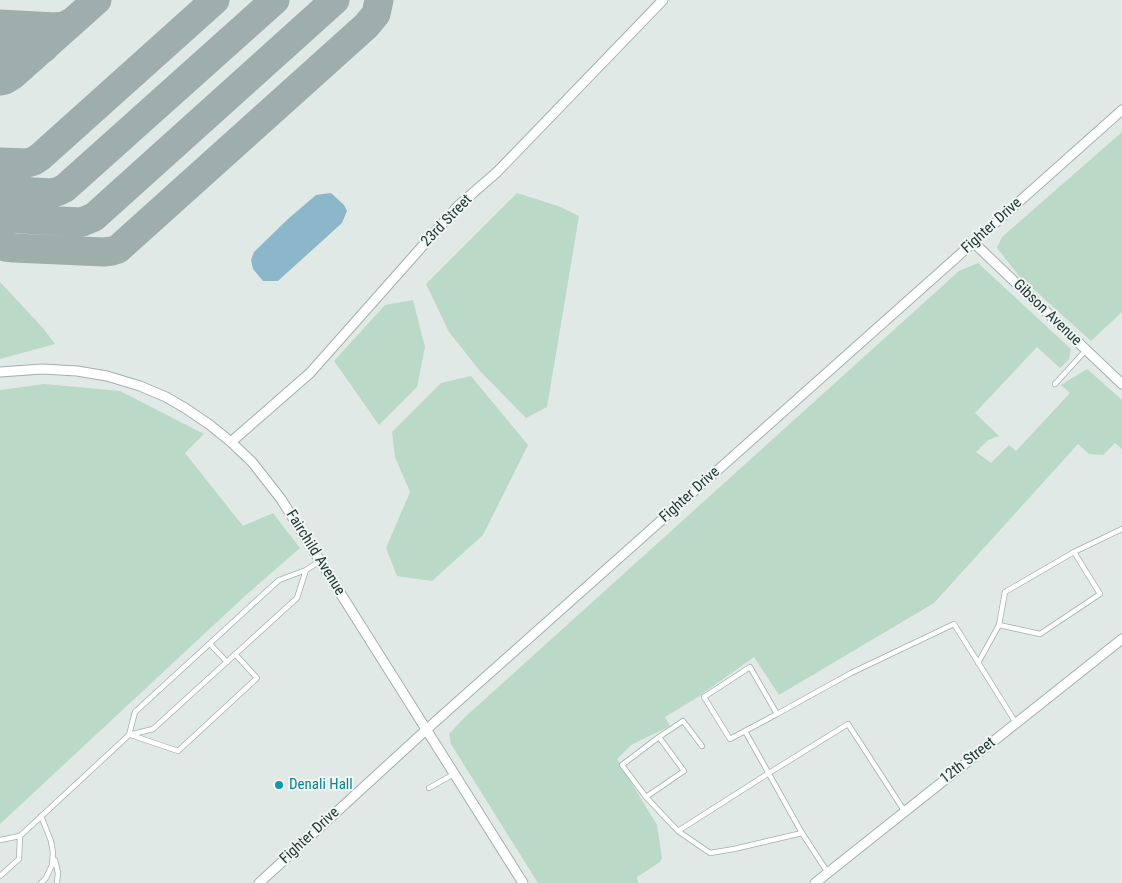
<!DOCTYPE html>
<html>
<head>
<meta charset="utf-8">
<style>
	body { margin:0 }
	canvas { display:block; background:#e0e9e6 }
</style>
</head>
<body>
<canvas width="1122" height="883"></canvas>
<script>
const ctx = document.querySelector('canvas').getContext('2d');
ctx.lineJoin = 'round';
function fillPath(path, color) {
  ctx.fillStyle = color;
  ctx.fill(path, 'evenodd');
}
function toPath(rows) {
  const path = new Path2D();
  for (const r of rows) {
    path.moveTo(r[0], r[1]);
    for (let i = 2; i < r.length; i += 2) path.lineTo(r[i], r[i + 1]);
  }
  return path;
}
function trace(path, color, width, dash) {
  ctx.strokeStyle = color;
  ctx.lineWidth = width;
  ctx.lineCap = dash ? 'butt' : 'round';
  ctx.setLineDash(dash || []);
  ctx.stroke(path);
}
function drawText(font, color, halo, rows, align = 'center') {
  ctx.font = font + ' "Roboto Condensed",sans-serif';
  ctx.lineWidth = 4;
  ctx.setLineDash([]);
  ctx.textBaseline = 'middle';
  ctx.strokeStyle = halo;
  ctx.fillStyle = color;
  for (const [text, x, y, turn = 0] of rows) {
    ctx.save();
    ctx.translate(x, y);
    ctx.rotate((+turn || 0) * Math.PI / 180);
    ctx.textAlign = isNaN(turn) ? turn : align;
    if (halo) ctx.strokeText(text, 0, 0);
    ctx.fillText(text, 0, 0);
    ctx.restore();
  }
}
const green = toPath([
	[1122,132,1122,312,1091,341,1020,277,997,248,1002,237],
	[517,193,558,206,579,216,547,407,526,418,480,371,449,332,426,284],
	[978,263,1071,349,1069,359,1060,368,1037,347,975,413,999,436,988,440,976,452,991,463,1009,445,1016,451,1070,393,1061,385,1087,369,1122,400,1122,449,1115,443,1103,455,1089,454,1078,444,934,603,779,695,754,657,698,697,665,717,670,726,631,745,617,759,657,825,662,858,660,862,637,877,638,883,538,883,451,744,449,734,464,718,959,271],
	[0,282,43,328,55,344,0,359],
	[413,300,425,347,417,387,379,425,334,361,385,305],
	[471,376,528,445,483,535,432,581,397,576,386,548,410,492,395,457,392,432,441,383],
	[44,384,120,391,204,434,185,453,243,526,273,513,300,548,246,595,0,824,0,390]
]);
const water = toPath([
	[331,193,344,205,347,211,342,223,278,281,263,281,253,269,251,260,254,252,288,219,316,195]
]);
const taxiway = toPath([
	[0,24,55,27,64,26,72,22],
	[0,53,32,53,44,48],
	[0,81,5,80,13,75,97,0],
	[0,162,27,163,34,161,40,157,215,0],
	[0,190,52,193,59,191,65,188,275,0],
	[0,218,82,222,94,217,335,0],
	[0,244,5,247,14,248,104,252,112,251,118,249,366,26,376,14,379,0]
]);
const lane = toPath([
	[1055,384,1086,350],
	[999,625,1040,634,1100,594,1074,552],
	[210,644,227,662],
	[978,663,999,625,1005,592,1074,552,1122,529],
	[750,667,777,714,730,739,704,697,750,667],
	[777,714,851,673,954,624,1016,723],
	[745,731,802,833,828,873],
	[129,735,135,712,279,580,306,570,320,561],
	[131,735,178,751,257,678,235,654],
	[659,737,683,721,702,746],
	[429,788,454,774],
	[646,797,684,771,659,737,622,765,646,797,678,831,769,773,848,724,905,812],
	[41,816,51,841,53,853,52,865,46,878,41,883],
	[678,831,710,853,734,849,802,833],
	[0,840,20,836,129,735,153,729,297,598,306,570],
	[55,860,58,873,57,883],
	[0,876,19,859,20,836]
]);
const street = toPath([
	[973,242,1122,384],
	[0,372,42,369,77,371,107,376,140,386,166,397,185,408,210,425,231,442,252,462,281,499,523,883],
	[231,442,310,373,458,206,497,172,663,0],
	[259,883,427,729,1122,110],
	[815,883,1122,639]
]);
const markers = [
	[279,785,5,"#0f9aa8"]
];
const streetNames = [
	["23rd Street",447,221,-46],
	["Fighter Drive",992,226,-42],
	["Gibson Avenue",1047,313,44],
	["Fighter Drive",690,495,-42],
	["Fairchild Avenue",315,553,58],
	["12th Street",968,761,-38],
	["Fighter Drive",310,836,-43]
];
const cultureNames = [
	["Denali Hall",289,785]
];
fillPath(green, '#bad9c7');
fillPath(water, '#8cb7ca');
trace(taxiway, '#9eaeac', 29);
trace(lane, '#a3b0ad', 6);
trace(street, '#a3b0ad', 11);
trace(lane, '#fff', 4.5);
trace(street, '#fff', 9);
for (const [x, y, r, color] of markers) {
  const dot = new Path2D();
  dot.arc(x, y, r, 0, 2 * Math.PI);
  ctx.fillStyle = color;
  ctx.fill(dot);
  trace(dot, '#f0f6f4', 2);
}
drawText('15px', '#223835', '#f0f6f4', streetNames);
drawText('15px', '#0d838f', '#f0f6f4', cultureNames, 'left');
</script>
</body>
</html>
